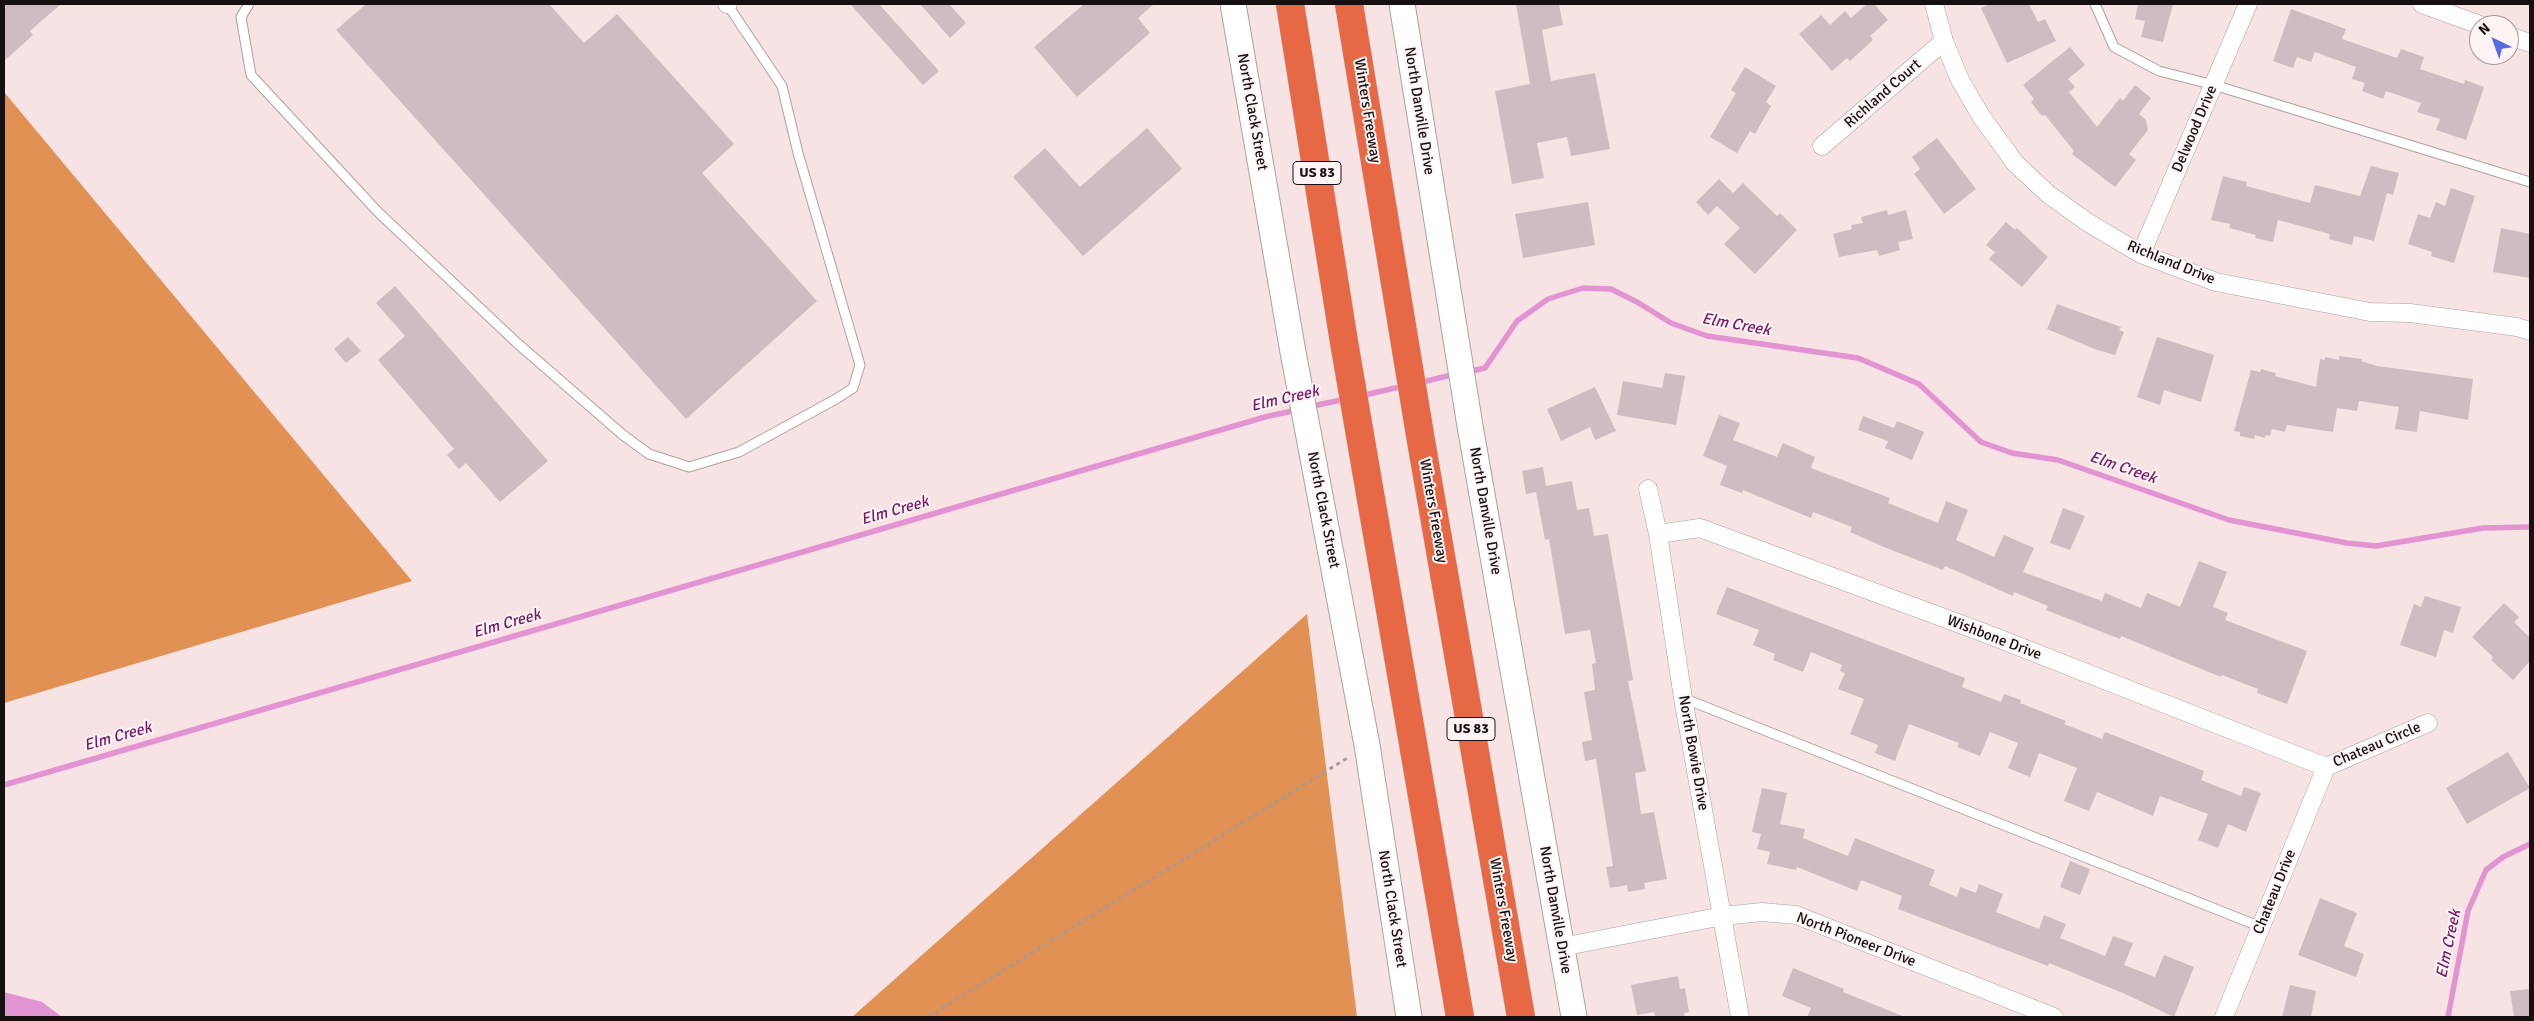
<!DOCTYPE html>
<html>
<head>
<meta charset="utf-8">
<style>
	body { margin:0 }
	#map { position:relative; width:2534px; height:1021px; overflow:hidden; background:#f7e3e4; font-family:Signika,sans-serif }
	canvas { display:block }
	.frame { position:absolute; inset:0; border:5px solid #161010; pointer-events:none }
	.north { position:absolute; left:2469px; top:15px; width:50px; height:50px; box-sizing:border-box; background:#fff3f3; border:1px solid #a29898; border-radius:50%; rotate:318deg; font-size:14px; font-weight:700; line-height:20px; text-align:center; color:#161010 }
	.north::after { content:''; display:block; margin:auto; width:18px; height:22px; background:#576ce2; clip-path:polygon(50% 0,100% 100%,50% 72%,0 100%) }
</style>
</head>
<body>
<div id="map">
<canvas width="2534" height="1021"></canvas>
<div class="frame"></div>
<div class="north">N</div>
</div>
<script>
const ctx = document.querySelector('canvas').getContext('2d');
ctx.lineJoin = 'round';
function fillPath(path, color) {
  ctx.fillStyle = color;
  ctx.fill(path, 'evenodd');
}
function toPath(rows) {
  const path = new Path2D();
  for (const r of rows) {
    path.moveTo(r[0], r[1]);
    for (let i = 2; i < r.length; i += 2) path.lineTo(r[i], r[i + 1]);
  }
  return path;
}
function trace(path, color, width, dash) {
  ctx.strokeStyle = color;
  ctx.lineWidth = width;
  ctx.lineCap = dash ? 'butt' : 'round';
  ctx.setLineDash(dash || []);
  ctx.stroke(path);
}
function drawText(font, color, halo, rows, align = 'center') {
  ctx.font = font + ' Signika,sans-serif';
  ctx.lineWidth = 4;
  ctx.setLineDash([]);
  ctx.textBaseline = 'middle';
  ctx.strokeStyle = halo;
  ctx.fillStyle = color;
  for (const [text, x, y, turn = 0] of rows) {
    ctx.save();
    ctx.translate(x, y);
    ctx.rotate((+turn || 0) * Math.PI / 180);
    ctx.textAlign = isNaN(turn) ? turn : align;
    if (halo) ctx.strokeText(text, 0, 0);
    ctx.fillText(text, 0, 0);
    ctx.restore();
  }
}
const forest = toPath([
	[4,92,412,581,4,703],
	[1307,614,1357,1017,852,1017]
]);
const water = toPath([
	[4,992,42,1002,62,1017,4,1017]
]);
const stream = toPath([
	[1467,372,1485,368,1517,321,1548,299,1583,288,1611,289,1637,302,1671,323,1707,336,1858,358,1919,384,1981,442,2012,453,2058,460,2229,520,2347,543,2376,546,2483,528,2530,527],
	[1418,383,1456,374],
	[1360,396,1404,386],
	[1308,407,1346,399],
	[4,785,1265,417,1297,410],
	[2448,1017,2468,911,2486,870,2503,857,2530,844]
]);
const building = toPath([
	[4,4,61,4,30,31,33,35,4,61],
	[366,4,549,4,584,43,617,14,734,144,702,173,817,301,686,419,336,30],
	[850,4,879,4,939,71,923,85],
	[920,4,949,4,966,23,950,38],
	[1084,4,1154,4,1138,18,1150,33,1077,97,1034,47],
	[1516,4,1559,4,1563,25,1542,30,1551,81,1595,73,1610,149,1571,156,1567,137,1537,143,1544,178,1512,184,1495,91,1530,84],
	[1867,4,1874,4,1888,20,1870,36,1873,40,1850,61,1847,58,1832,71,1799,34,1821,15,1830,25,1845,11,1851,18],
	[1990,4,2029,4,2038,22,2045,19,2056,41,2007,63,1981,8],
	[2138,4,2173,4,2163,42,2141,37,2145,21,2135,19],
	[2291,9,2346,29,2342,39,2397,58,2401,49,2424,57,2420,69,2464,84,2465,80,2484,87,2466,140,2436,130,2440,119,2417,112,2421,103,2386,91,2383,99,2362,91,2365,83,2352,79,2356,67,2315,52,2311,62,2297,57,2293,68,2273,61],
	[2070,47,2085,65,2068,79,2075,87,2069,92,2097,127,2120,98,2123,101,2135,85,2151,98,2139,114,2146,120,2148,130,2129,154,2136,160,2115,187,2072,154,2074,151,2045,115,2042,116,2031,102,2034,99,2023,85],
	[1745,67,1776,86,1766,102,1771,106,1755,134,1750,131,1737,153,1710,137,1736,93,1731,90],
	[1147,128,1182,169,1083,256,1013,177,1045,148,1080,187],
	[1937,138,1976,189,1944,214,1914,174,1920,169,1912,157],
	[2371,166,2399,173,2393,195,2387,193,2374,241,2354,236,2352,245,2329,239,2330,234,2278,220,2273,242,2255,238,2256,235,2229,228,2230,224,2211,220,2223,176,2247,182,2246,186,2310,203,2315,185,2360,196],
	[1719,179,1733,193,1743,183,1777,216,1780,213,1797,230,1755,274,1724,244,1740,228,1717,206,1708,215,1696,202],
	[2451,188,2475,196,2454,263,2431,256,2432,252,2408,244,2418,214,2430,218,2436,202,2445,206],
	[1588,202,1595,245,1523,258,1515,214],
	[1887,210,1888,215,1906,210,1913,239,1898,242,1900,250,1879,256,1877,250,1839,257,1833,234,1852,229,1851,225,1863,223,1861,217],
	[2006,222,2015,230,2017,228,2048,257,2022,287,1989,259,1995,252,1986,245],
	[2501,228,2530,234,2530,278,2493,272],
	[395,286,548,461,500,502,466,463,459,469,447,455,454,449,378,360,405,336,376,303],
	[2057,304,2121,327,2119,330,2124,332,2115,355,2097,350,2047,329],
	[348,337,361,351,346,363,334,349],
	[2157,337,2214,355,2201,402,2164,390,2160,405,2137,397],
	[2339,356,2362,359,2361,361,2377,366,2473,379,2468,420,2420,411,2417,432,2395,429,2399,407,2359,401,2357,411,2337,408,2333,432,2287,425,2285,432,2272,429,2270,436,2266,435,2265,438,2255,435,2254,439,2240,436,2240,432,2234,431,2251,370,2260,372,2261,369,2276,373,2275,376,2316,387,2320,359,2325,360,2325,357,2339,360],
	[1665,373,1685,376,1676,425,1617,415,1623,381,1662,388],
	[1595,387,1616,431,1595,440,1590,427,1561,441,1547,409],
	[1719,415,1740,423,1733,440,1777,457,1783,443,1815,457,1811,468,1890,498,1888,503,1938,523,1946,501,1968,510,1956,540,1994,557,2004,535,2034,548,2023,572,2102,601,2105,593,2141,608,2147,593,2180,607,2199,561,2227,572,2213,607,2228,613,2225,620,2307,651,2287,704,2257,693,2258,689,2222,675,2221,677,2121,636,2120,639,2046,610,2048,606,2014,592,2013,596,1945,566,1943,570,1884,547,1850,532,1852,527,1813,512,1811,518,1743,490,1742,493,1720,485,1727,466,1703,456],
	[1863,416,1894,428,1897,421,1924,432,1912,460,1885,448,1888,441,1858,430],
	[1543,467,1546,486,1572,481,1577,510,1589,508,1594,536,1608,534,1633,680,1628,681,1646,771,1635,773,1641,814,1654,812,1667,879,1644,883,1645,889,1628,892,1627,885,1610,888,1606,867,1613,866,1596,759,1585,761,1582,742,1592,740,1584,692,1595,690,1592,664,1596,663,1590,630,1565,634,1549,539,1545,540,1536,492,1526,494,1522,471],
	[2063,508,2085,516,2070,550,2050,543],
	[1727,587,1965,678,1962,687,2001,702,2004,694,2021,700,2020,703,2066,721,2064,724,2102,739,2105,732,2204,771,2201,780,2241,796,2244,787,2261,793,2246,832,2228,824,2218,848,2198,840,2208,814,2160,796,2153,816,2097,792,2089,811,2064,801,2077,768,2039,753,2030,777,2008,768,2018,743,1990,732,1980,756,1957,747,1959,743,1909,724,1895,761,1875,753,1878,745,1850,734,1864,699,1838,689,1845,673,1840,671,1842,665,1811,652,1803,672,1773,660,1775,654,1753,645,1759,630,1716,614],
	[2425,596,2461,607,2453,633,2444,630,2436,657,2400,645,2414,604,2421,607],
	[2504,603,2519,617,2514,622,2530,638,2530,661,2513,680,2491,660,2493,657,2472,637],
	[2508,752,2530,788,2467,824,2446,788],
	[1762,788,1787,793,1780,824,1805,829,1803,838,1848,856,1855,838,1935,870,1929,885,1957,897,1960,887,1976,893,1979,884,2003,894,1996,912,2039,929,2044,915,2066,924,2060,938,2105,956,2113,936,2133,943,2124,965,2155,977,2164,955,2194,967,2174,1017,2123,993,2049,963,2048,966,1898,909,1902,896,1861,880,1857,891,1797,867,1796,870,1767,864,1770,852,1757,849,1761,834,1752,832],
	[2070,861,2090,869,2080,895,2060,887],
	[2320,898,2357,913,2344,946,2364,954,2356,977,2298,955],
	[1793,968,1844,989,1843,992,1905,1017,1807,1017,1811,1008,1782,996],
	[1678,976,1680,989,1685,988,1689,1012,1684,1013,1685,1017,1655,1017,1654,1012,1637,1015,1631,985],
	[2290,985,2316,991,2311,1017,2282,1017],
	[2530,989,2530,1017,2514,1017,2510,991]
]);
const path = toPath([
	[928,1017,1349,757]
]);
const lane = toPath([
	[249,4,241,17,251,75,378,212,517,343,623,435,649,454,689,467,739,452,836,399,853,388,860,365,798,153,782,86,727,4],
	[2095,4,2114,47,2159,71,2214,85,2530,182],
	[1683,698,2261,927]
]);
const street = toPath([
	[727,4,728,4],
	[1934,4,1944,41,1960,80,1981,116,2015,163,2048,194,2087,222,2141,254,2216,282,2370,312,2410,313,2517,327,2530,331],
	[2422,4,2480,25],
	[2509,36,2530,43],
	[1822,146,1944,41],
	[2141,254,2248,4],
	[1648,489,1658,534,1683,698,1740,1017],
	[1658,534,1700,528,1982,632,2326,767],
	[2326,767,2428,723],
	[1561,947,1723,916,1762,912,1796,915,2054,1017],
	[2224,1017,2326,767]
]);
const secondary = toPath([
	[1233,4,1293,352,1367,745,1409,1017],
	[1402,4,1470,426,1574,1017]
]);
const highway = toPath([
	[1290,4,1344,342,1460,1017],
	[1349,4,1421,441,1521,1017]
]);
const shields = [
	[1317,173,48],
	[1471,729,48]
];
const shieldNames = [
	["US 83",1317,173],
	["US 83",1471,729]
];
const streetNames = [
	["Richland Court",1883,94,-41],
	["Winters Freeway",1367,111,81],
	["North Danville Drive",1419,111,81],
	["North Clack Street",1252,112,80],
	["Delwood Drive",2195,129,-67],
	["Richland Drive",2171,263,22],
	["North Clack Street",1323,510,79],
	["Winters Freeway",1433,511,80],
	["North Danville Drive",1485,511,80],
	["Wishbone Drive",1994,638,21],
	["Chateau Circle",2377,745,-23],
	["North Bowie Drive",1693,753,80],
	["Chateau Drive",2275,892,-68],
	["North Clack Street",1392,909,81],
	["Winters Freeway",1503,910,80],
	["North Danville Drive",1555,910,80],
	["North Pioneer Drive",1856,940,21]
];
const waterNames = [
	["Elm Creek",1736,325,10],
	["Elm Creek",1285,399,-13],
	["Elm Creek",2123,468,19],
	["Elm Creek",895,511,-16],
	["Elm Creek",507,624,-16],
	["Elm Creek",118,737,-16],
	["Elm Creek",2449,944,-78]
];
fillPath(forest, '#e19153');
fillPath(water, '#e293d2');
trace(stream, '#e293d2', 5.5);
fillPath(building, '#cebcc2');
trace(lane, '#b19fa0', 11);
trace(street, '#b19fa0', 19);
trace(secondary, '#b19fa0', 27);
trace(highway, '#cccaca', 29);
trace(path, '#a8999a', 3, [4, 4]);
trace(lane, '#fff', 9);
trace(street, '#fff', 18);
trace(secondary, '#fff', 25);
trace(highway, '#e76845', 28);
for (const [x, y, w] of shields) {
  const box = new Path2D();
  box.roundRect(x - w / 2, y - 11.5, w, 23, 4);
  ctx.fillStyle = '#fff3f3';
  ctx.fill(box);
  trace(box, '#161010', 1);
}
drawText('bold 14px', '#161010', null, shieldNames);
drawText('15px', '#161010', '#fff3f3', streetNames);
drawText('italic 16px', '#751969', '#fff3f3', waterNames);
</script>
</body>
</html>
